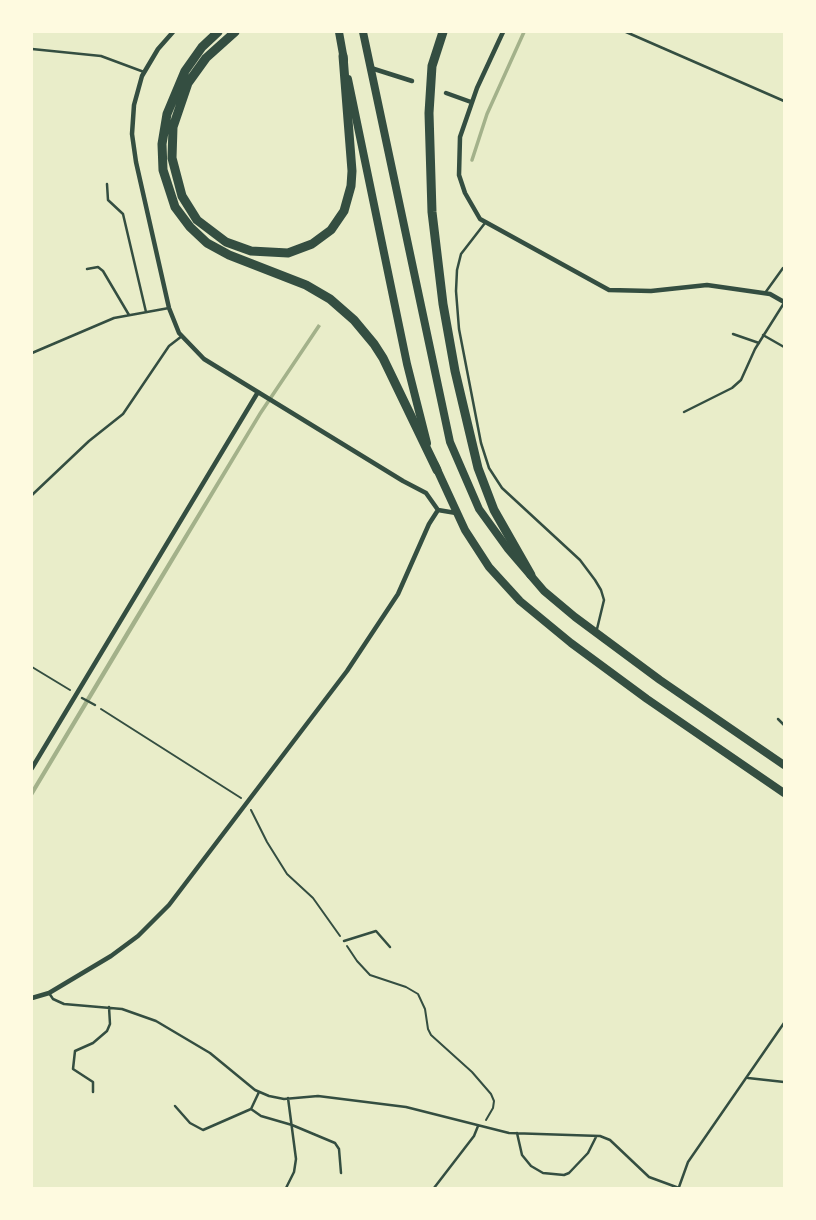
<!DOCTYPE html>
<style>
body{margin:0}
#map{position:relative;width:816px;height:1220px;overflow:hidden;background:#e9edc9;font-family:Manrope,sans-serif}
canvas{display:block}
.frame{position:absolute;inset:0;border:33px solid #fefae0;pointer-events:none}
</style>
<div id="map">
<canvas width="816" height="1220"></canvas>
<div class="frame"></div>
</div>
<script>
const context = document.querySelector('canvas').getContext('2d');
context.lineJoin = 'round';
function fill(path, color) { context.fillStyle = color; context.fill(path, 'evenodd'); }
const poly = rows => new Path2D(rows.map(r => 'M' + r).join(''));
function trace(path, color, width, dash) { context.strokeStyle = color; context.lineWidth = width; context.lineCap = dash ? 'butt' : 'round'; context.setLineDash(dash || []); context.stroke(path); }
fill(poly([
 [318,324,321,326,262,414,32,797,32,789,133,620,259,412]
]), '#a3b18a');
trace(poly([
 [472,160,487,114,524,32]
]), '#a3b18a', 3.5);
trace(poly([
 [32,667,70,690],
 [101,709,241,798],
 [251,810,267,842,287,874,313,898,340,936],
 [347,946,357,961,370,975,406,987,418,994,425,1009,428,1029,431,1035,472,1072,491,1094,494,1101,493,1108,486,1120]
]), '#344e41', 2);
trace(poly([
 [626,32,784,101],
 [32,49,101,56,144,72],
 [107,184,108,200,123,214,146,312],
 [485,223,461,254,457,270,456,291,459,329,481,443,489,468,502,488,580,560,595,580,601,590,604,600,597,629],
 [87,269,98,267,103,271,129,315],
 [765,293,783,268],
 [733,334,759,343],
 [763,335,784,347],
 [32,353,114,318,169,308],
 [684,412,732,388,741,380,755,349,784,303],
 [32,495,89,441,123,414,169,346,182,336],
 [82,698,95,705],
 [778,719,784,725],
 [344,941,376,931,390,947],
 [49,993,53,999,64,1004,122,1009,156,1021,210,1053,255,1090,269,1096,284,1099,318,1096,406,1107,509,1133,600,1136,610,1140,649,1177,679,1188],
 [748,1078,784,1082],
 [93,1092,93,1082,73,1069,75,1051,93,1043,107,1031,110,1024,109,1007],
 [175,1106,190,1123,203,1130,251,1109,259,1092],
 [251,1109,261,1116,292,1125,335,1143,339,1149,341,1173],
 [517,1133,522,1155,531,1166,543,1173,564,1175,569,1173,588,1153,596,1137],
 [679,1187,688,1162,784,1023],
 [286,1188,294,1172,296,1159,288,1098],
 [434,1188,474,1136,478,1126]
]), '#344e41', 2.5);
trace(poly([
 [173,32,158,49,142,76,134,105,132,134,136,162,169,308,179,333,204,359,403,481,426,493,438,510,456,513],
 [503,32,477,88,460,137,459,175,465,193,480,219,609,290,651,291,707,285,770,294,784,302],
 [371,68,412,81],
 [446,93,471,102],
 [32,768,258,392],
 [32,998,49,993,111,956,138,936,169,905,347,671,398,594,429,524,438,510]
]), '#344e41', 4.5);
trace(poly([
 [339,32,344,60],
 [363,32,450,442,479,509,508,549,544,591,575,617,660,680,784,765],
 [348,79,407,364,427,443],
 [435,465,465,530,489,567,520,601,571,643,647,699,784,793]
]), '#344e41', 8);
trace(poly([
 [218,32,202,47,185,71,167,114,162,144,163,170,175,207,190,227,207,243,229,255,306,285,330,299,354,320,374,344,383,358,437,470],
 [235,32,206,58,188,83,173,127,172,158,182,196,197,220,226,242,251,251,288,253,312,244,331,230,344,211,351,186,352,171,343,56],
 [443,32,432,66,429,113,432,212,443,304,455,371,478,468,494,510,531,575]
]), '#344e41', 9);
</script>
